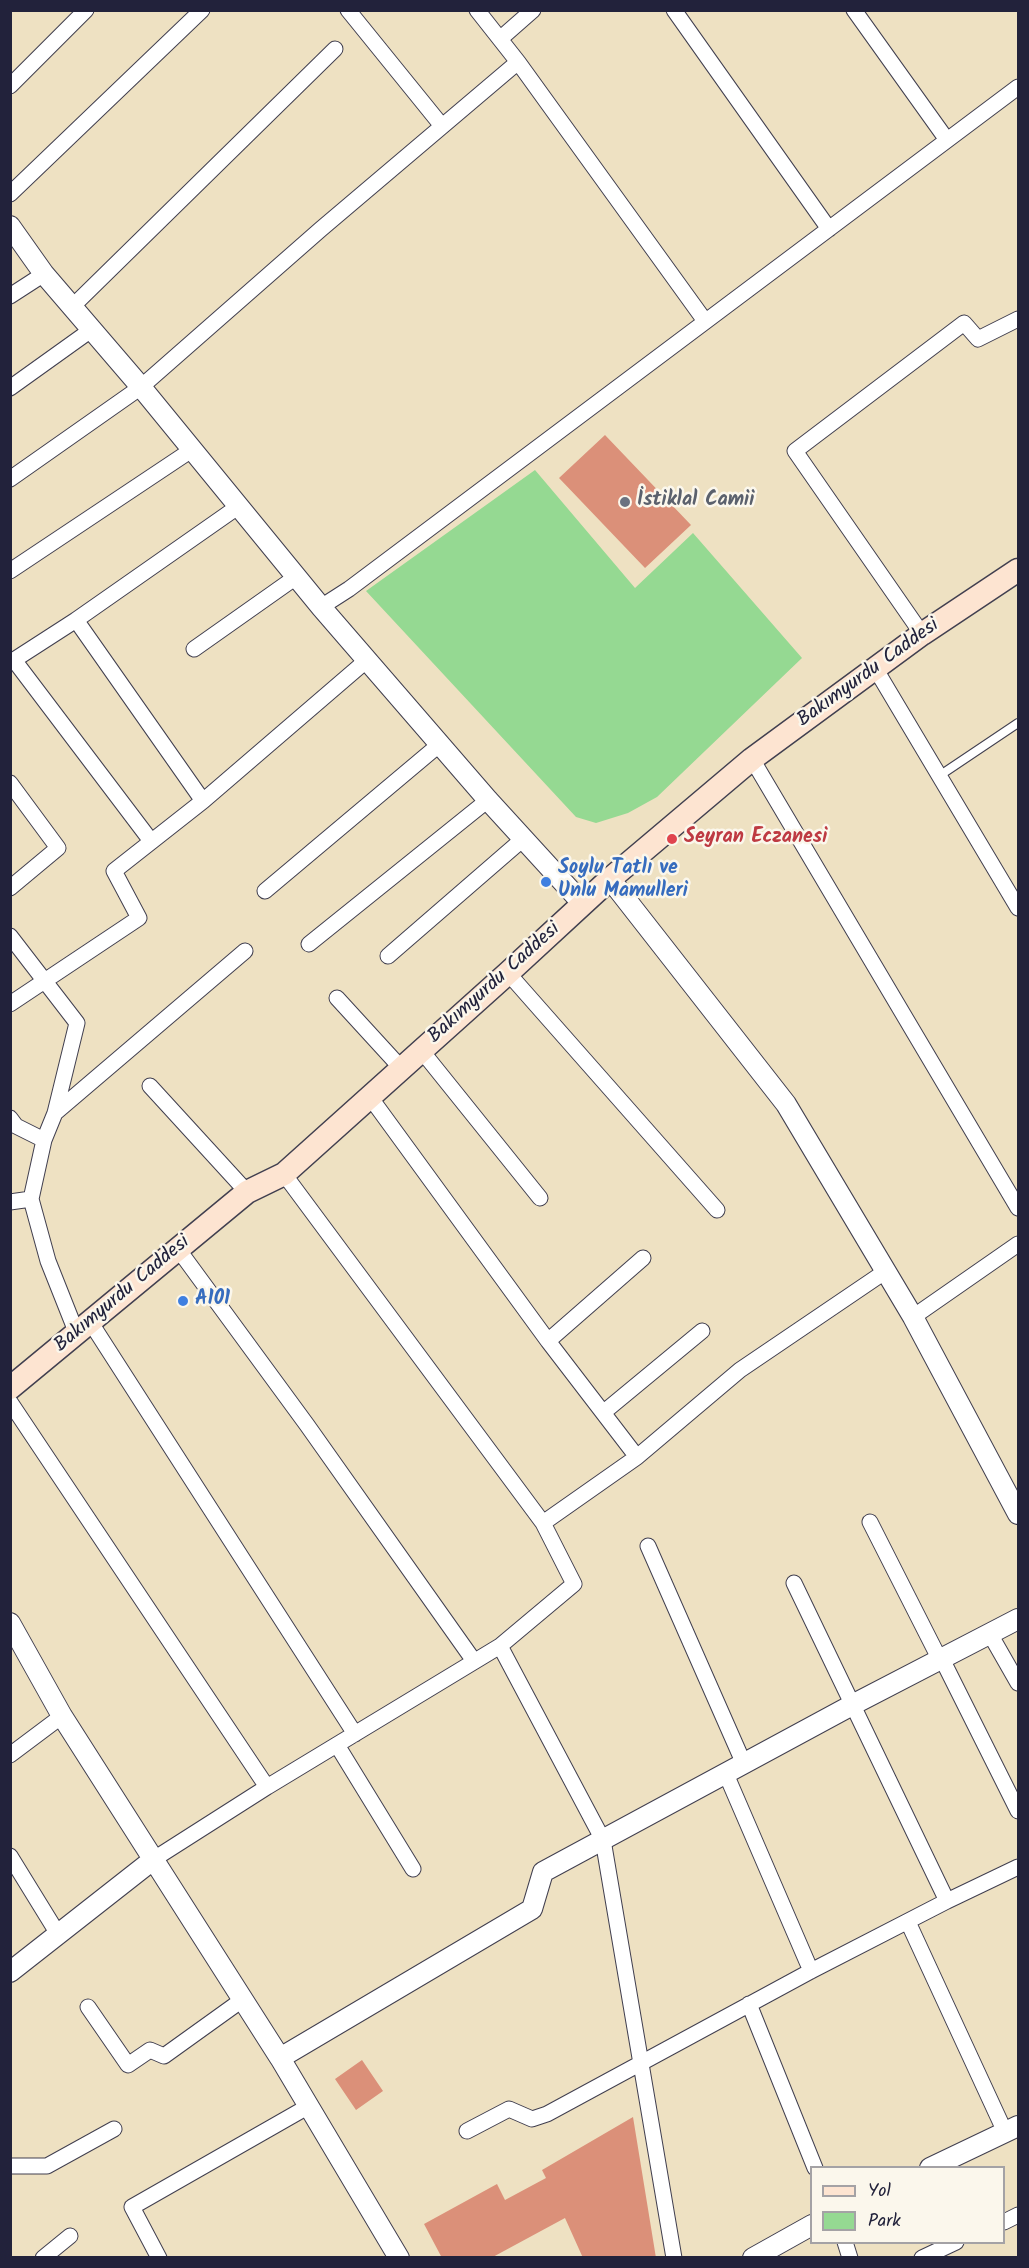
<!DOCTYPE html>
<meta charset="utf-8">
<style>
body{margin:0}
#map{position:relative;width:1029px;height:2268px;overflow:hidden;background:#eee1c2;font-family:Kalam,sans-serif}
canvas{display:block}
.frame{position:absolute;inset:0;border:12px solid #22223b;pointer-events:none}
.legend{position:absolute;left:810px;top:2166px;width:195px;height:78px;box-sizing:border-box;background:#fbf7ec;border:2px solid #a4a2a5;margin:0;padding:8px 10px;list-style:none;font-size:18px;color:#22223b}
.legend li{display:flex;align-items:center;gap:12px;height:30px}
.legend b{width:30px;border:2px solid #a4a2a5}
</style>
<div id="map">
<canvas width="1029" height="2268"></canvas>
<div class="frame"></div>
<ul class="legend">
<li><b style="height:8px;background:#fde4d1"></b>Yol</li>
<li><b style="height:16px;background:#95d992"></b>Park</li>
</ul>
</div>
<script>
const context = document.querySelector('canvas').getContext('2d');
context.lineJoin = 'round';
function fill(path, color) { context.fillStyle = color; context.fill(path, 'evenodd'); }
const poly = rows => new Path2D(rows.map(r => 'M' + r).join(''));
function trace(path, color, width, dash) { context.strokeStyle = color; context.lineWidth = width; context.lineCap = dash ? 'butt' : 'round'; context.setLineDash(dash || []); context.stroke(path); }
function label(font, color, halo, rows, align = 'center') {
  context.font = font + ' Kalam,sans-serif'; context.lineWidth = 5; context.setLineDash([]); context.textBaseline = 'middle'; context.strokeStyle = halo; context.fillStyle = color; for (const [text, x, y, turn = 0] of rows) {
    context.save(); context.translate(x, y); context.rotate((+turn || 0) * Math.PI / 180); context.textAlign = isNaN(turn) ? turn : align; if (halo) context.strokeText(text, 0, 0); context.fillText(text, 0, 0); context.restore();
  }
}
fill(poly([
 [535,470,635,588,693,533,802,658,657,797,628,813,596,823,576,817,366,591]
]), '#95d992');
fill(poly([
 [605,435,691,525,645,568,559,478],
 [362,2060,383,2091,356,2110,335,2079],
 [633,2117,656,2258,583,2258,565,2218,491,2258,442,2258,424,2224,497,2184,505,2200,546,2178,542,2170]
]), '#db9079');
const service = poly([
 [939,776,1018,723]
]);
const minor = poly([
 [348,10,442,126],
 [477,10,518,62,705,321],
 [674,10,829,229],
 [854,10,947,140],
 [500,39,533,10],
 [10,86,86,10],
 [10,194,202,10],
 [10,296,44,274],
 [73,306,335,49],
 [10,388,91,330],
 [10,479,141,387,321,229,518,62],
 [10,571,193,449],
 [321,607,349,589,1018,87],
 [76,620,203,801],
 [922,634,795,451,964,323,978,339,1018,319],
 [194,649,296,577],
 [875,668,1018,908],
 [752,759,1018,1208],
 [10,783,58,848,10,888],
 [151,841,14,660,76,620,239,506],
 [265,891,440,744],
 [10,936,77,1023,55,1113,44,1140,31,1199,48,1261,77,1334],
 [309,944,488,800],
 [388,956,523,839],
 [508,973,717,1210],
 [337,998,402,1069],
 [10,1004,139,918,114,871,203,801,367,660],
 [421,1050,540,1198],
 [150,1086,247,1192],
 [370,1097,548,1341,637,1457],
 [55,1113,245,951],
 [10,1118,16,1126,44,1140],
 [10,1202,31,1199],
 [178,1249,307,1425,474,1661],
 [913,1317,1018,1244],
 [91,1323,355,1734],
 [548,1341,643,1258],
 [10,1402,267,1787],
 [604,1412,702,1331],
 [870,1522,940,1660],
 [543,1523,637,1457,740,1370,886,1271],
 [648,1546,744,1764],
 [794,1583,947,1901],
 [990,1634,1018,1683],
 [500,1646,603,1840,674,2258],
 [942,1659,1018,1811],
 [337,1745,413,1869],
 [10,1755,62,1716],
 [726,1774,811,1971],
 [10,1856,58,1934],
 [154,1859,267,1787,500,1646,574,1584,543,1523,284,1174],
 [908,1922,1005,2132],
 [749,2004,815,2168],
 [88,2007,128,2065,150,2050,164,2056,242,2000],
 [467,2131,509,2109,532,2119,547,2114,811,1971,947,1901,1018,1867],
 [10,2166,47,2166,114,2129],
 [1004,2222,1018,2215],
 [845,2242,850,2258],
 [43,2258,70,2236],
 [159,2258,132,2207,309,2106],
 [922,2258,956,2242]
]);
const tertiary = poly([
 [10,226,44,274,141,387,321,607,488,800,583,904],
 [610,879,786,1104,913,1317,1018,1514],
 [10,1623,62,1716,280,2058,399,2258],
 [10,1972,154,1859],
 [280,2058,532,1909,543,1872,854,1704,1018,1619],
 [930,2168,1018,2126],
 [753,2258,812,2225]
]);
const secondary = poly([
 [10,1388,247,1192,284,1174,508,973,610,879,752,759,922,634,1018,570]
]);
trace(service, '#413f4f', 10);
trace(minor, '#413f4f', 17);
trace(tertiary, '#413f4f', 22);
trace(secondary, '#413f4f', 25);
trace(service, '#fff', 8);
trace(minor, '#fff', 15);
trace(tertiary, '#fff', 20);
trace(secondary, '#fde4d1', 22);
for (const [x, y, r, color] of [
 [625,502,6,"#6b7280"],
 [672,839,6,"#e0444e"],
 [546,882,6,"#3f7fe0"],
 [183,1301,6,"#3f7fe0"]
]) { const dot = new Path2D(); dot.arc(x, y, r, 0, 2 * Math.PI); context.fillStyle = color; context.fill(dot); trace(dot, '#fbf7ec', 2); }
label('bold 20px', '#5b616d', '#fbf7ec', [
 ["İstiklal Camii",637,502]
], 'left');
label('20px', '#22223b', '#fbf7ec', [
 ["Bakımyurdu Caddesi",869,674,-36],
 ["Bakımyurdu Caddesi",495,984,-42],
 ["Bakımyurdu Caddesi",123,1295,-40]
]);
label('bold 20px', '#be3a42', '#fbf7ec', [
 ["Seyran Eczanesi",684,839]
], 'left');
label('bold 20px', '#366cbe', '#fbf7ec', [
 ["Soylu Tatlı ve",558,870],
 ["Unlu Mamulleri",558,893],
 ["A101",195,1301]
], 'left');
</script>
